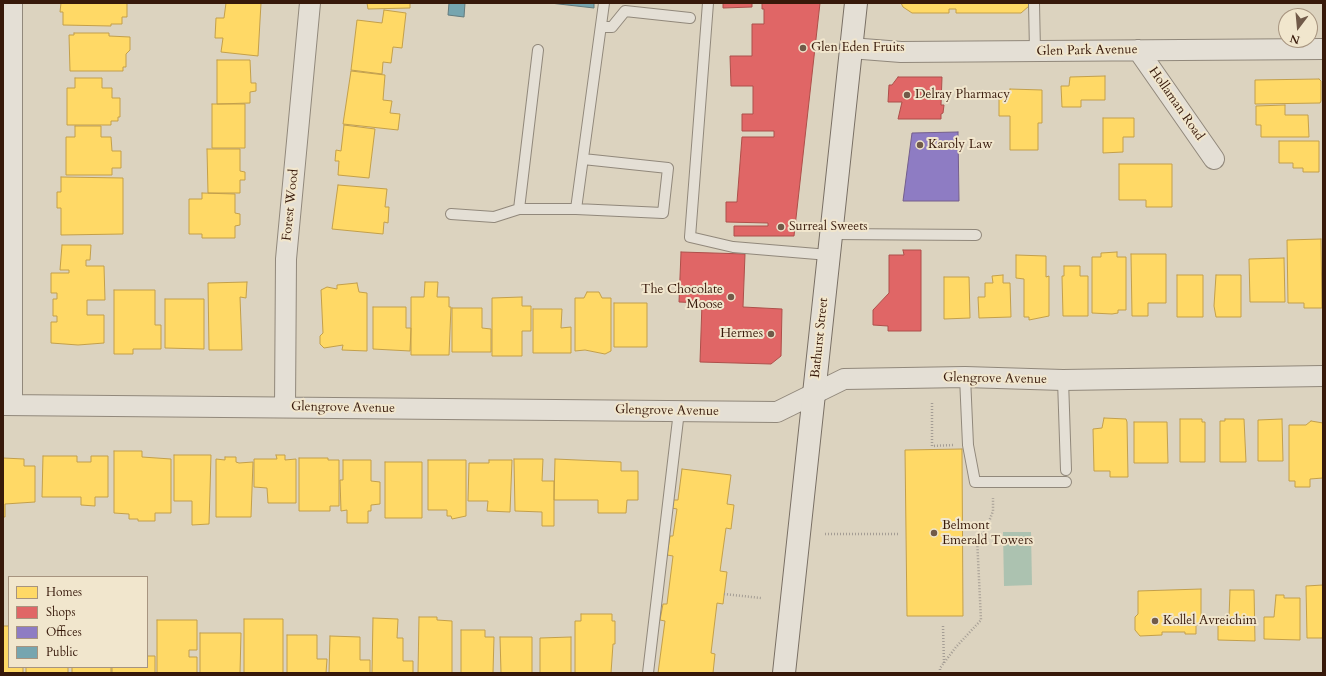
<!DOCTYPE html>
<style>
body{margin:0}
#map{position:relative;width:1326px;height:676px;overflow:hidden;background:#dcd3bf;font-family:Cardo,serif}
canvas{display:block}
.frame{position:absolute;inset:0;border:4px solid #37190a;pointer-events:none}
.legend{position:absolute;left:8px;top:576px;width:140px;height:92px;box-sizing:border-box;background:#f1e6cd;border:1px solid #a7947f;margin:0;padding:5px 7px;list-style:none;font-size:12px;color:#37190a}
.legend li{display:flex;align-items:center;gap:8px;height:20px}
.legend b{width:20px;border:1px solid #a7947f}
.north{position:absolute;left:1278px;top:8px;width:40px;height:40px;box-sizing:border-box;background:#f1e6cd;border:1px solid #a7947f;border-radius:50%;rotate:196deg;font-size:11px;font-weight:700;line-height:16px;text-align:center;color:#37190a}
.north::after{content:'';display:block;margin:auto;width:14px;height:18px;background:#715a49;clip-path:polygon(50% 0,100% 100%,50% 72%,0 100%)}
</style>
<div id="map">
<canvas width="1326" height="676"></canvas>
<div class="frame"></div>
<ul class="legend">
<li><b style="height:11px;background:#ffd966"></b>Homes</li>
<li><b style="height:11px;background:#e06666"></b>Shops</li>
<li><b style="height:11px;background:#8e7cc3"></b>Offices</li>
<li><b style="height:11px;background:#76a5af"></b>Public</li>
</ul>
<div class="north">N</div>
</div>
<script>
const context = document.querySelector('canvas').getContext('2d');
context.lineJoin = 'round';
function fill(path, color) { context.fillStyle = color; context.fill(path, 'evenodd'); }
const poly = rows => new Path2D(rows.map(r => 'M' + r).join(''));
function trace(path, color, width, dash) { context.strokeStyle = color; context.lineWidth = width; context.lineCap = dash ? 'butt' : 'round'; context.setLineDash(dash || []); context.stroke(path); }
function label(font, color, halo, rows, align = 'center') {
  context.font = font + ' Cardo,serif'; context.lineWidth = 4; context.setLineDash([]); context.textBaseline = 'middle'; context.strokeStyle = halo; context.fillStyle = color; for (const [text, x, y, turn = 0] of rows) {
    context.save(); context.translate(x, y); context.rotate((+turn || 0) * Math.PI / 180); context.textAlign = isNaN(turn) ? turn : align; if (halo) context.strokeText(text, 0, 0); context.fillText(text, 0, 0); context.restore();
  }
}
fill(poly([
 [1003,532,1031,532,1032,585,1004,586]
]), '#acc2b0');
const homes = poly([
 [61,3,127,3,127,17,122,17,122,24,111,24,111,26,63,25,63,12,60,12,61,3],
 [226,3,261,3,258,56,221,52,223,38,215,38,216,18,224,18,226,3],
 [367,3,410,3,410,8,368,9,367,3],
 [901,3,1028,3,1029,6,1021,13,956,13,956,9,949,9,949,13,912,13,903,7,901,3],
 [384,10,406,13,402,48,393,47,391,63,383,62,382,74,351,70,357,20,382,23,384,10],
 [74,33,109,33,109,36,130,37,130,50,126,54,126,67,123,67,123,71,70,71,69,35,74,35,74,33],
 [217,60,250,60,251,83,256,83,256,91,250,92,250,103,217,104,217,60],
 [351,71,385,75,383,100,392,101,390,113,400,114,398,130,343,124,351,71],
 [1105,76,1105,100,1081,100,1081,107,1062,107,1061,86,1069,86,1070,77,1105,76],
 [75,78,102,78,102,88,112,88,112,98,120,98,120,117,118,117,118,121,111,121,111,125,67,125,67,88,75,88,75,78],
 [1319,79,1321,81,1321,101,1320,103,1255,104,1255,80,1319,79],
 [1010,89,1042,90,1042,123,1038,123,1038,150,1010,150,1010,116,999,116,999,94,1010,94,1010,89],
 [212,104,245,104,245,148,212,148,212,104],
 [1285,105,1285,115,1308,115,1309,137,1261,137,1261,125,1256,125,1256,106,1285,105],
 [1103,118,1134,118,1134,137,1123,137,1123,152,1103,153,1103,118],
 [344,125,375,129,369,178,338,175,339,161,335,161,336,150,341,151,344,125],
 [75,126,101,126,101,137,111,137,112,151,121,151,121,168,112,168,112,175,66,175,66,137,75,137,75,126],
 [1279,141,1319,141,1319,172,1303,172,1303,168,1293,168,1293,163,1279,163,1279,141],
 [207,149,240,149,240,171,245,172,245,180,240,180,240,193,208,193,207,149],
 [1119,164,1172,164,1172,207,1146,207,1146,200,1119,200,1119,164],
 [61,177,123,178,123,234,61,235,61,208,57,208,57,192,61,192,61,177],
 [338,185,387,189,385,207,389,207,388,223,384,222,383,234,332,229,338,185],
 [202,193,235,194,235,213,240,214,240,225,235,226,235,238,202,238,202,234,189,234,189,199,202,199,202,193],
 [1321,239,1322,308,1304,308,1304,303,1288,303,1287,240,1321,239],
 [62,245,91,245,90,260,86,260,86,266,104,266,105,300,87,300,87,315,104,315,104,343,78,345,51,343,51,322,57,322,57,316,53,316,53,299,57,299,57,293,51,293,51,273,69,273,69,270,60,270,62,245],
 [1117,252,1117,257,1126,257,1126,310,1118,310,1118,313,1112,314,1092,313,1092,257,1101,257,1101,253,1117,252],
 [1131,254,1166,254,1166,303,1148,303,1148,316,1132,316,1131,254],
 [1016,255,1046,256,1046,277,1049,276,1049,316,1029,320,1029,317,1024,317,1024,279,1016,278,1016,255],
 [1284,258,1285,302,1250,302,1249,259,1284,258],
 [1064,266,1080,266,1080,276,1088,276,1088,316,1063,316,1062,276,1064,276,1064,266],
 [1003,275,1003,283,1010,283,1011,317,979,318,978,297,985,297,985,283,993,283,992,276,1003,275],
 [1177,275,1203,275,1203,317,1177,317,1177,275],
 [1216,275,1241,275,1241,317,1216,317,1214,306,1216,275],
 [944,277,969,277,970,318,944,319,944,277],
 [247,282,246,298,240,297,242,350,209,350,208,283,247,282],
 [425,282,438,282,437,297,449,297,449,307,451,307,449,355,411,355,411,297,424,297,425,282],
 [357,283,359,292,367,293,367,351,342,350,343,345,324,348,320,344,320,336,323,333,321,290,327,287,337,289,337,285,357,283],
 [114,290,155,290,155,325,161,325,161,349,133,349,133,354,114,354,114,290],
 [587,292,599,292,602,298,611,298,611,351,605,354,585,350,575,351,575,298,584,298,587,292],
 [522,297,522,306,531,306,531,331,522,331,522,356,492,356,492,298,522,297],
 [165,299,204,299,204,349,165,348,165,299],
 [614,303,647,303,647,347,614,347,614,303],
 [373,307,406,307,406,328,411,328,410,351,373,349,373,307],
 [452,308,482,308,482,328,491,329,491,352,452,352,452,308],
 [533,309,562,309,561,328,571,327,571,353,533,353,533,309],
 [1104,418,1126,419,1127,422,1128,477,1110,477,1110,471,1094,471,1093,429,1102,428,1104,418],
 [1180,419,1202,419,1202,422,1205,422,1205,462,1180,462,1180,419],
 [1225,419,1244,419,1246,462,1220,462,1220,421,1225,421,1225,419],
 [1282,419,1283,461,1258,461,1258,420,1282,419],
 [1311,421,1323,423,1323,478,1310,479,1310,487,1295,487,1295,481,1289,481,1289,425,1306,425,1311,421],
 [1134,422,1167,422,1168,463,1134,463,1134,422],
 [962,449,963,616,907,616,905,450,962,449],
 [114,451,142,451,142,457,171,459,171,513,155,513,155,521,138,521,138,519,129,519,129,514,114,513,114,451],
 [174,455,211,455,209,524,192,525,192,501,174,501,174,455],
 [276,455,285,455,285,460,296,459,296,503,268,503,267,488,254,487,254,459,277,459,276,455],
 [43,456,77,456,77,462,91,462,91,456,108,456,108,497,95,497,95,506,81,505,81,497,42,497,43,456],
 [225,457,236,457,236,462,239,463,253,462,251,517,216,517,216,459,225,460,225,457],
 [3,458,24,459,24,466,35,466,35,502,5,504,5,517,3,517,3,458],
 [299,458,328,458,328,460,339,460,339,506,330,506,330,511,299,511,299,458],
 [514,459,543,459,542,481,554,481,554,526,542,526,542,512,515,511,514,459],
 [555,459,621,462,621,471,638,471,638,500,627,500,626,513,598,513,598,500,554,500,555,459],
 [343,460,371,460,371,481,380,482,380,504,371,505,371,511,368,511,368,523,347,523,347,510,341,511,340,480,343,480,343,460],
 [428,460,466,460,466,516,452,519,451,516,447,516,447,510,428,510,428,460],
 [489,460,512,460,510,512,487,511,488,501,468,501,469,463,489,463,489,460],
 [385,462,422,462,422,518,385,518,385,462],
 [682,469,731,475,727,504,734,505,731,529,726,528,720,571,727,572,723,604,717,603,711,653,715,654,713,673,658,673,665,621,660,620,663,604,667,604,673,556,667,555,670,536,673,536,677,509,672,508,673,500,678,500,682,469],
 [1323,585,1323,638,1307,638,1306,586,1323,585],
 [1201,589,1201,625,1196,625,1196,634,1185,634,1185,632,1162,632,1162,635,1140,636,1135,630,1135,617,1138,614,1138,591,1201,589],
 [1230,590,1254,590,1255,641,1218,640,1218,618,1229,618,1230,590],
 [1276,595,1284,595,1284,598,1300,598,1300,640,1264,639,1264,617,1274,617,1276,595],
 [581,614,612,614,612,621,615,621,615,644,613,644,611,673,575,673,575,621,581,621,581,614],
 [419,617,437,617,437,620,452,621,452,673,418,673,419,617],
 [373,618,398,619,397,638,403,638,403,661,413,661,413,673,372,673,373,618],
 [244,619,283,619,283,673,244,673,244,619],
 [157,620,197,620,197,650,189,650,189,657,197,657,197,673,157,673,157,620],
 [3,626,9,626,9,667,23,667,23,673,3,673,3,626],
 [461,630,485,630,485,637,494,637,493,673,461,673,461,630],
 [200,633,241,633,240,673,200,673,200,633],
 [287,635,317,635,317,659,327,659,326,673,287,673,287,635],
 [330,636,360,637,360,660,370,660,370,673,329,673,330,636],
 [500,637,532,637,532,673,501,673,500,637],
 [571,637,571,673,540,673,540,638,571,637],
 [147,656,155,656,155,673,112,673,112,667,147,667,147,656],
 [26,667,68,667,68,673,26,673,26,667],
 [72,667,111,667,111,673,72,673,72,667]
]);
fill(homes, '#ffd966');
trace(homes, '#c39f4a', 1);
const shops = poly([
 [723,3,752,3,752,7,723,8,723,3],
 [762,3,820,3,794,236,734,236,734,226,768,226,768,223,726,222,726,202,737,202,742,137,774,137,774,131,742,131,742,114,753,114,753,86,731,86,730,56,752,56,752,24,764,24,764,9,762,9,762,3],
 [898,77,942,77,941,105,944,105,943,113,941,114,941,119,898,119,902,102,888,102,889,85,892,85,898,77],
 [903,250,921,250,921,331,888,331,888,326,873,325,873,310,889,293,889,255,904,255,903,250],
 [681,252,745,254,743,307,782,309,781,356,771,364,700,362,702,303,679,302,681,252]
]);
fill(shops, '#e06666');
trace(shops, '#ad4f4a', 1);
const offices = poly([
 [958,132,959,201,903,201,912,133,958,132]
]);
fill(offices, '#8e7cc3');
trace(offices, '#745e8c', 1);
const public = poly([
 [449,3,465,3,464,17,448,15,449,3],
 [550,3,594,3,594,8,550,3]
]);
fill(public, '#76a5af');
trace(public, '#637b7e', 1);
const service = poly([
 [708,3,690,237,733,247,829,255],
 [1034,3,1035,51],
 [602,27,612,27,625,11,690,18],
 [538,50,519,209,576,209,604,3],
 [576,209,663,213,668,168,583,159],
 [451,214,494,217,519,209],
 [831,234,976,235],
 [965,377,968,445,975,482,1066,482],
 [1063,380,1066,470],
 [648,673,679,411]
]);
const minor = poly([
 [850,48,901,52,1323,49],
 [1138,50,1214,159],
 [3,405,777,412,844,379,965,377,1063,380,1323,376],
 [12,405,12,3],
 [285,407,286,259,310,3]
]);
const secondary = poly([
 [784,673,856,3]
]);
trace(service, '#91887b', 12);
trace(minor, '#91887b', 22);
trace(secondary, '#796f64', 24);
trace(poly([
 [932,403,932,446,953,445],
 [825,534,900,534],
 [724,594,761,598],
 [943,626,944,663],
 [940,673,940,668,956,647,981,620,977,538,985,532,993,511,993,498]
]), '#a49d94', 2.5, [1, 2]);
trace(service, '#e4dfd5', 10);
trace(minor, '#e4dfd5', 20);
trace(secondary, '#e4dfd5', 22);
for (const [x, y, r, color] of [
 [803,48,4,"#715a49"],
 [907,95,4,"#715a49"],
 [920,145,4,"#715a49"],
 [781,227,4,"#715a49"],
 [731,297,4,"#715a49"],
 [771,334,4,"#715a49"],
 [934,533,4,"#715a49"],
 [1155,621,4,"#715a49"]
]) { const dot = new Path2D(); dot.arc(x, y, r, 0, 2 * Math.PI); context.fillStyle = color; context.fill(dot); trace(dot, '#f1e6cd', 1.5); }
label('13px', '#37190a', '#f1e6cd', [
 ["Glen Eden Fruits",811,48],
 ["Delray Pharmacy",915,95],
 ["Karoly Law",928,145],
 ["Surreal Sweets",789,227],
 ["The Chocolate",723,290,"right"],
 ["Moose",723,305,"right"],
 ["Hermes",763,334,"right"],
 ["Belmont",942,526],
 ["Emerald Towers",942,541],
 ["Kollel Avreichim",1163,621]
], 'left');
label('13px', '#37190a', '#f1e6cd', [
 ["Glen Park Avenue",1087,51,-1],
 ["Hollaman Road",1176,104,55],
 ["Forest Wood",291,205,-84],
 ["Bathurst Street",820,338,-84],
 ["Glengrove Avenue",995,379,1],
 ["Glengrove Avenue",343,408,1],
 ["Glengrove Avenue",667,411,1]
]);
</script>
